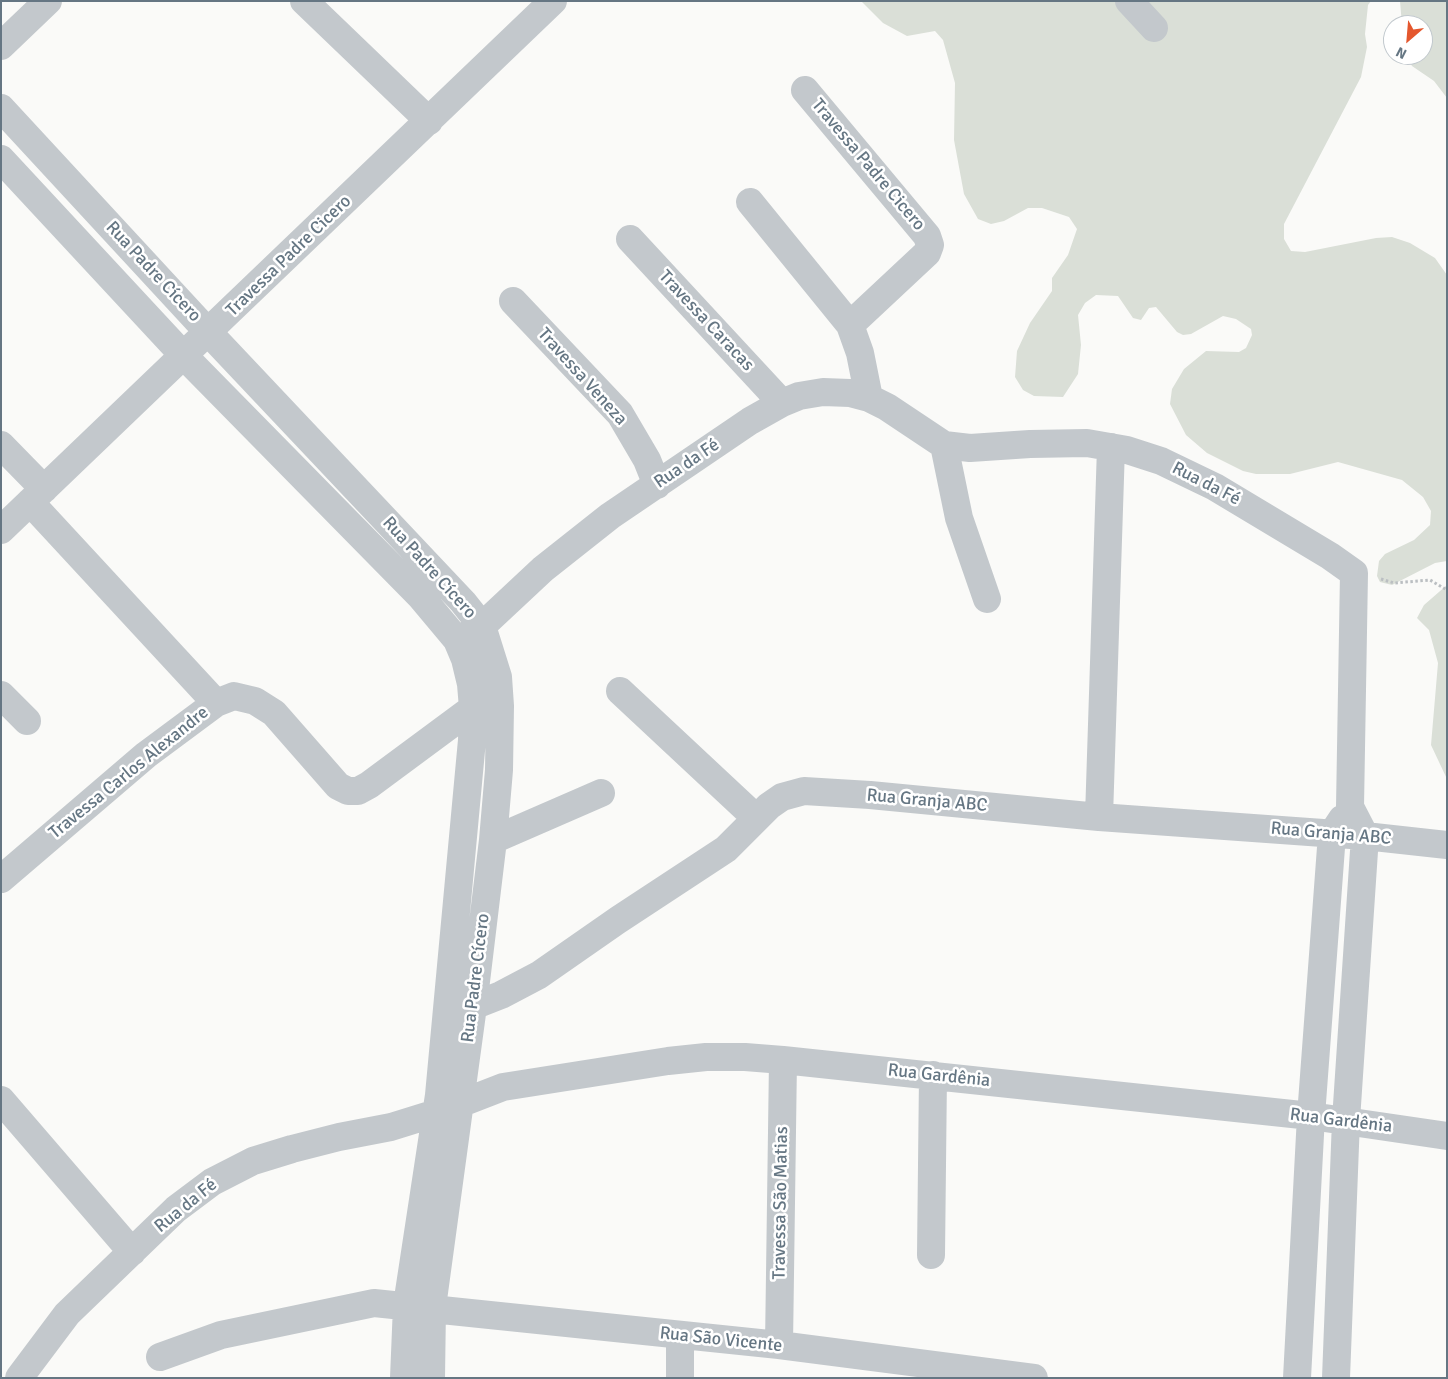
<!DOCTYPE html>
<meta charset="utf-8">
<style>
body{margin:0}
#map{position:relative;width:1448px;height:1379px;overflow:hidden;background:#fafaf8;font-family:Signika,sans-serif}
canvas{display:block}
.frame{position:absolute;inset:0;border:2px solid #657683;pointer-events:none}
.north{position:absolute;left:1383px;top:15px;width:50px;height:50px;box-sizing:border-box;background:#fff;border:1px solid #c1c8cd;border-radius:50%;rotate:207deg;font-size:14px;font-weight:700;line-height:20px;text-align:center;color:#657683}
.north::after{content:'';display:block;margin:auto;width:18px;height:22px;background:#e4572e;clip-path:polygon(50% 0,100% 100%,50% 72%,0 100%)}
</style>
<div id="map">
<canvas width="1448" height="1379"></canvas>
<div class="frame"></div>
<div class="north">N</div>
</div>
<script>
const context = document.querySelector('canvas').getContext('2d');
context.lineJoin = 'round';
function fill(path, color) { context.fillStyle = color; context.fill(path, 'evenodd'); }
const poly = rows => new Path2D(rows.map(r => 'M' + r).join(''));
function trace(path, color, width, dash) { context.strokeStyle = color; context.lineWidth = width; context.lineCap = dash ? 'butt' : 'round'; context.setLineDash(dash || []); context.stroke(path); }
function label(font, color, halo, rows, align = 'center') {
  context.font = font + ' Signika,sans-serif'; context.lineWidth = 5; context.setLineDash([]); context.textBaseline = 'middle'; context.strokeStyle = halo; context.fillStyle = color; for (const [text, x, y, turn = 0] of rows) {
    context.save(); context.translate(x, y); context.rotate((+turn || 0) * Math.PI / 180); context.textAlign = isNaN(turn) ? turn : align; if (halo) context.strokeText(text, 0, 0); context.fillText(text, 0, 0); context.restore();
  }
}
fill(poly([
 [861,1,1371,1,1368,5,1365,34,1367,47,1361,77,1284,224,1284,239,1291,251,1305,252,1376,238,1392,237,1410,243,1435,258,1447,275,1447,561,1435,563,1392,585,1380,582,1377,576,1379,561,1385,554,1414,540,1430,525,1431,511,1423,497,1402,480,1338,462,1290,474,1256,474,1243,471,1207,453,1186,435,1170,404,1172,389,1184,369,1206,351,1239,352,1246,348,1252,335,1251,329,1236,319,1223,316,1191,334,1183,335,1177,332,1156,307,1149,308,1141,320,1133,318,1118,296,1096,295,1085,303,1078,315,1081,345,1078,374,1063,397,1034,396,1023,390,1015,377,1017,351,1030,323,1052,291,1052,278,1068,255,1077,229,1069,217,1042,208,1028,208,1004,221,991,224,978,219,964,194,954,140,955,83,943,40,935,31,907,36,883,23],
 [1400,1,1447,1,1447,98,1434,81,1412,66,1406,55,1423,55,1423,25,1402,25],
 [1447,585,1447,779,1431,745,1438,663,1429,630,1417,618,1424,605]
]), '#dadfd7');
trace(poly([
 [1381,579,1394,583,1430,580,1447,590]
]), '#bbbfc2', 3, [2.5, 2.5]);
trace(poly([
 [304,1,429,121],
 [1129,1,1154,28],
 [1,46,48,1],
 [805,90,927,236,930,245,927,253,850,325],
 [1,108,209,333,463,602,482,626,498,677,500,706,499,770,493,840,473,1006,432,1307,431,1378],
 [1,159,184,356,421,597,457,640,465,659,471,684,473,708,472,740,439,1095,407,1305,404,1378],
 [750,202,850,325,860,353,869,398],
 [630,239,782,403],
 [513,301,620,414,647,460,657,485],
 [1,445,44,489],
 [944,445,970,448,1030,444,1087,443,1127,450,1161,461,1215,487,1330,556,1354,573,1350,807,1365,836,1346,1120,1336,1378],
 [30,502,216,703],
 [1,530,553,1],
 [467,635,482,626,543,569,610,516,750,421,782,403,799,396,823,392,850,393,869,398,887,407,944,445,959,518,987,599],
 [620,691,756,818],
 [1,695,27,721],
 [1099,817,1111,447],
 [493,840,601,793],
 [1,879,146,755,216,703,234,696,255,701,274,713,338,786,348,791,358,791,369,785,473,708],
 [473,1006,501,995,539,975,618,920,726,849,769,806,782,797,804,791,870,795,1099,817,1365,836,1447,845],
 [1,1100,132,1252],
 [931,1255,933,1075],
 [779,1345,783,1060],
 [160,1357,221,1335,374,1303,779,1345,1034,1378],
 [19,1378,67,1314,176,1209,212,1182,253,1161,292,1149,339,1137,391,1127,436,1113,503,1087,668,1061,706,1057,745,1057,783,1060,1311,1116,1447,1136],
 [680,1378,680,1335],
 [1297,1378,1311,1116,1332,834,1342,819]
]), '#c3c8cc', 28);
label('18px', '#657683', '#fff', [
 ["Travessa Padre Cicero",868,165,50],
 ["Travessa Padre Cicero",289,256,-44],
 ["Rua Padre Cícero",153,272,47],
 ["Travessa Caracas",706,321,47],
 ["Travessa Veneza",582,377,48],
 ["Rua da Fé",687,464,-34],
 ["Rua da Fé",1206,484,27],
 ["Rua Padre Cícero",429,568,48],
 ["Travessa Carlos Alexandre",129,773,-39],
 ["Rua Granja ABC",927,801,5],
 ["Rua Granja ABC",1331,834,5],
 ["Rua Padre Cícero",476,978,-83],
 ["Rua Gardênia",939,1076,6],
 ["Rua Gardênia",1341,1121,7],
 ["Travessa São Matias",781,1203,-89],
 ["Rua da Fé",186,1206,-39],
 ["Rua São Vicente",721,1340,6]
]);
</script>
